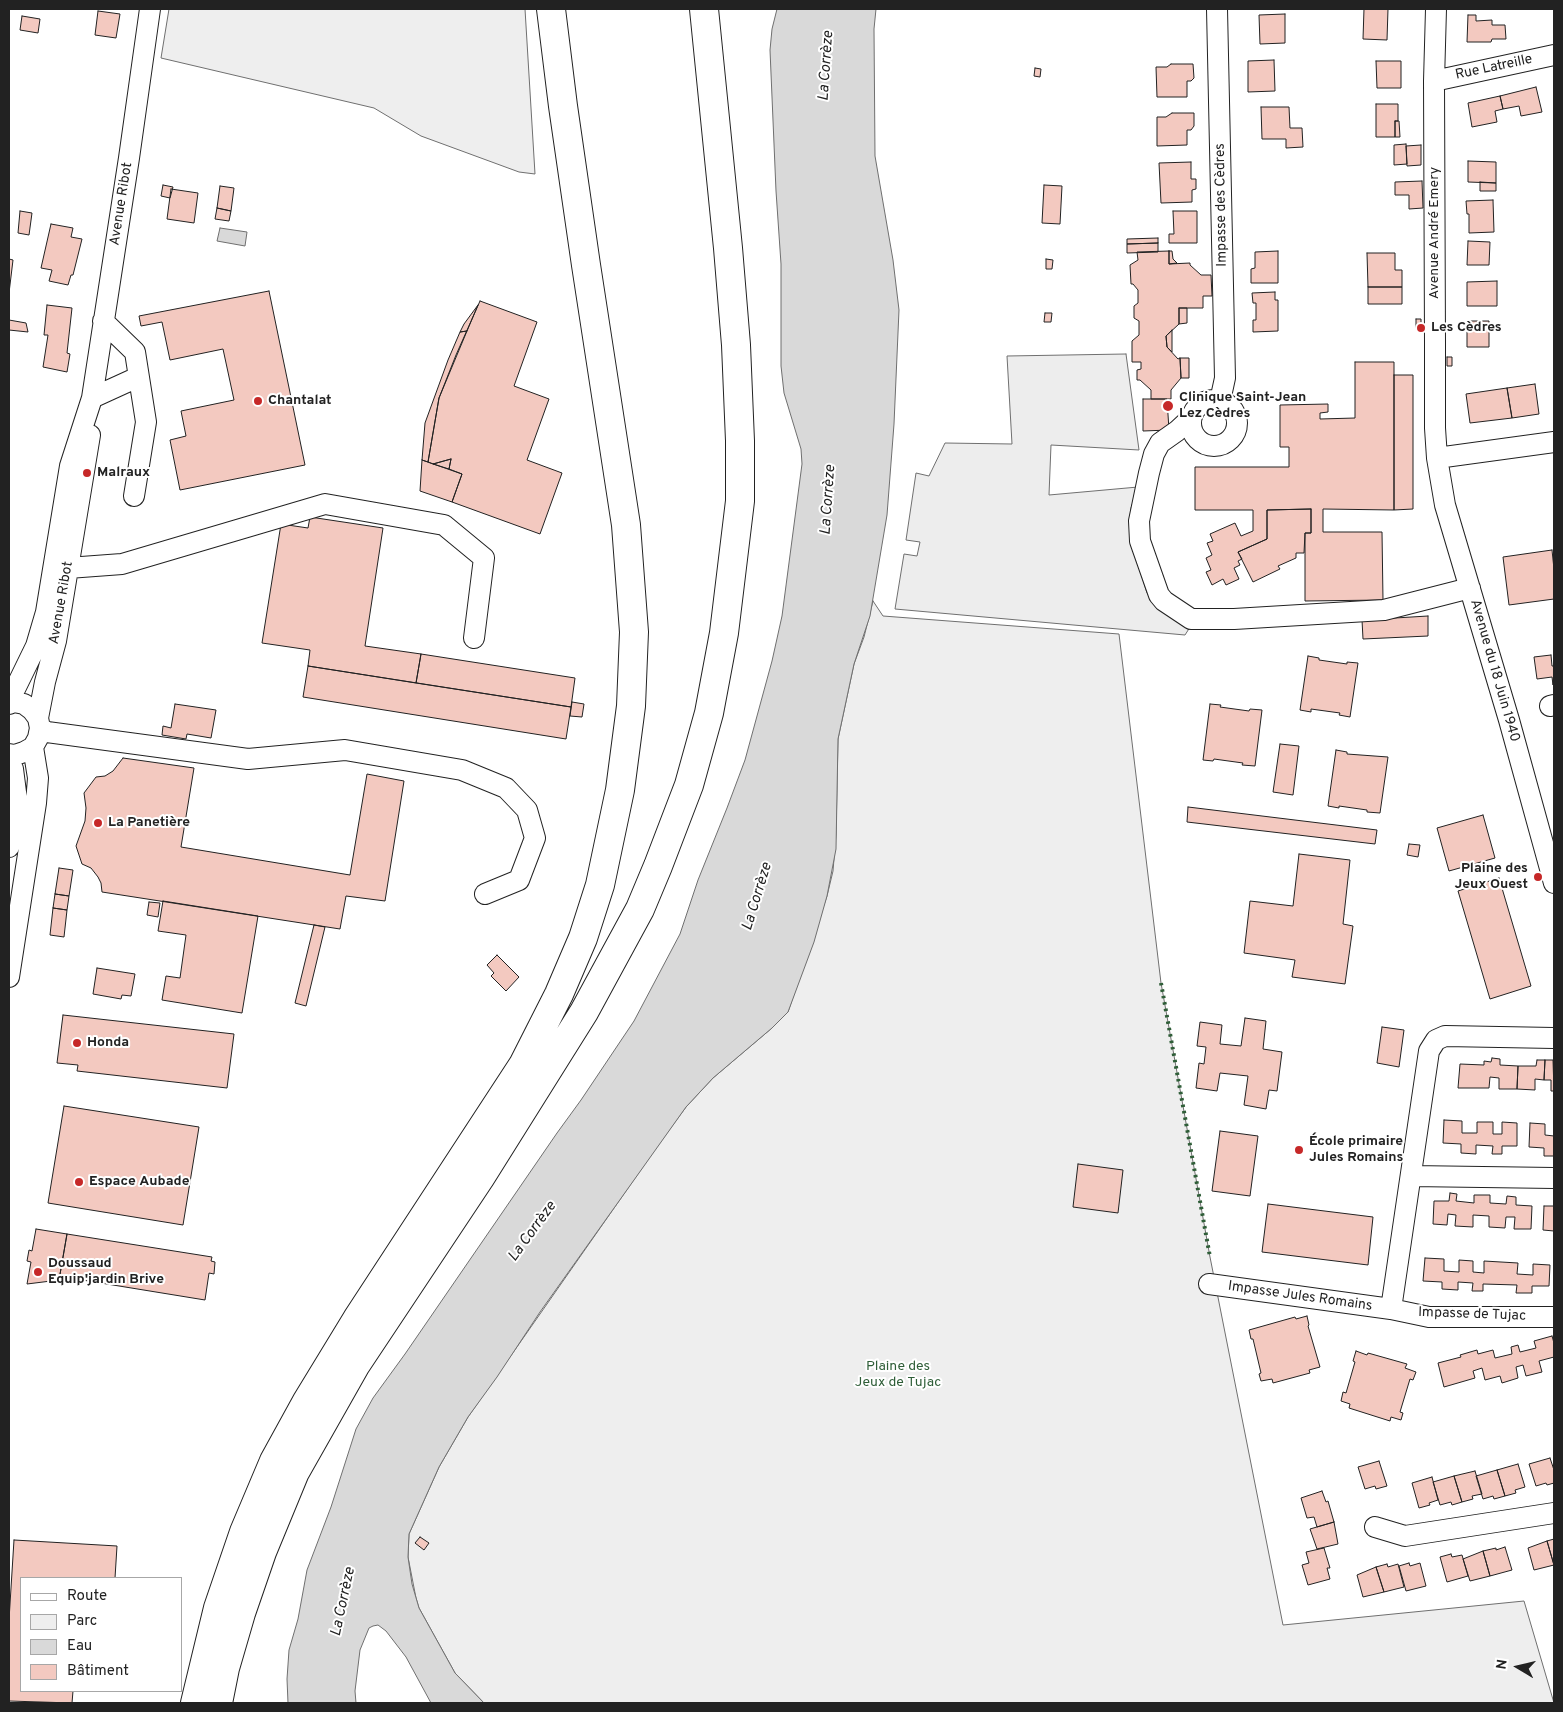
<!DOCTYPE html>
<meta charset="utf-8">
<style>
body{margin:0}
#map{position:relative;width:1563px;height:1712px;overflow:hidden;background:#fff;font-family:Overpass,sans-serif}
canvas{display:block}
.frame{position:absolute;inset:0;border:10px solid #222;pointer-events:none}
.legend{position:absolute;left:20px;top:1577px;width:162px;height:115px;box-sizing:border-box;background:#fff;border:1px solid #a7a7a7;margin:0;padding:6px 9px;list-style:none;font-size:15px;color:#222}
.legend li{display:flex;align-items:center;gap:10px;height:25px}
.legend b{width:25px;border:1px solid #a7a7a7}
.north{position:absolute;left:1493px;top:1642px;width:50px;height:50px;-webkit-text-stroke:4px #fff;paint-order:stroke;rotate:279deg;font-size:14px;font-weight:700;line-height:20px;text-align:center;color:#222}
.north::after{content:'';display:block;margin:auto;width:18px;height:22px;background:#222;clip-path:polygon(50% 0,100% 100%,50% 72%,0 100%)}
</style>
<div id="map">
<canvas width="1563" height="1712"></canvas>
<div class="frame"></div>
<ul class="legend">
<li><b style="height:6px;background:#fff"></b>Route</li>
<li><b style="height:14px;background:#eee"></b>Parc</li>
<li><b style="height:14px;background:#d9d9d9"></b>Eau</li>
<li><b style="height:14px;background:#f3c9c0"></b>Bâtiment</li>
</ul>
<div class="north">N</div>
</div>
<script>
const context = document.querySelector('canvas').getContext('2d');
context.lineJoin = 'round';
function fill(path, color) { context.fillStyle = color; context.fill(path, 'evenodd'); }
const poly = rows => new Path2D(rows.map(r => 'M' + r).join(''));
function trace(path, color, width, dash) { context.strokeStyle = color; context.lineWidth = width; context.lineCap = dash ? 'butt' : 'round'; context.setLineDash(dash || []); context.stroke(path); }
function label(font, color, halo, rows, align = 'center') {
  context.font = font + ' Overpass,sans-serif'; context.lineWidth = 4; context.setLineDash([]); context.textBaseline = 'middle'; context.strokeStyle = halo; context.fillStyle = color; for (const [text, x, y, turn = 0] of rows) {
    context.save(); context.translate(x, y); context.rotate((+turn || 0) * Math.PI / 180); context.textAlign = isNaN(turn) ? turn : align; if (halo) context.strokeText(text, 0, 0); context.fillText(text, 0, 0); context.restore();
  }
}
const green = poly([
 [169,9,525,9,535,174,519,172,421,136,374,108,161,58,169,9],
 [873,601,883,616,1119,634,1161,983,1210,1257,1283,1625,1524,1601,1554,1703,484,1703,455,1673,419,1608,416,1598,408,1557,409,1534,439,1467,468,1417,656,1148,686,1107,713,1078,772,1028,788,1012,827,896,833,871,836,834,838,739,854,664,864,637,873,601]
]);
fill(green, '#eee');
trace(green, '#6f6f6f', 1);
const parking = poly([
 [1126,354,1139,450,1051,445,1049,495,1138,487,1131,508,1131,542,1147,593,1192,624,1185,635,895,609,904,554,917,556,920,542,906,540,916,473,929,476,945,443,1012,444,1007,356,1126,354]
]);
fill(parking, '#ededed');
trace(parking, '#6f6f6f', 1);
const water = poly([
 [777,9,876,9,874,29,875,156,893,260,899,310,894,424,887,515,870,616,854,664,838,739,836,849,827,896,814,942,788,1012,772,1028,713,1078,686,1107,540,1312,497,1377,468,1417,439,1467,409,1534,408,1557,412,1584,419,1608,455,1673,484,1703,431,1703,406,1657,386,1631,378,1625,373,1626,369,1628,360,1650,355,1691,356,1703,288,1703,287,1679,289,1650,298,1619,307,1570,331,1507,356,1429,373,1398,405,1354,557,1133,581,1100,634,1021,680,934,698,880,727,808,745,760,772,661,782,616,802,464,801,449,784,393,781,366,781,264,776,191,770,50,772,29,777,9],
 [220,228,247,232,245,246,217,241,220,228]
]);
fill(water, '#d9d9d9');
trace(water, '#6f6f6f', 1);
const building = poly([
 [1364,9,1388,9,1387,40,1363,39,1364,9],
 [98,11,120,14,116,38,95,35,98,11],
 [1285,14,1285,43,1260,44,1259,15,1285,14],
 [1468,15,1476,15,1476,21,1492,20,1492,25,1505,25,1506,39,1492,39,1491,42,1467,42,1468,15],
 [22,16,40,19,38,33,20,30,22,16],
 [1274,60,1275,91,1248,92,1248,61,1274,60],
 [1376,61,1401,61,1401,88,1377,88,1376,61],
 [1171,64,1193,64,1194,78,1191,81,1187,81,1187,97,1157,97,1156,67,1167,67,1171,64],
 [1035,68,1041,69,1040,77,1034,76,1035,68],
 [1536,87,1542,112,1521,116,1519,106,1503,109,1500,96,1536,87],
 [1500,96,1503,109,1495,111,1497,122,1472,127,1468,103,1500,96],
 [1376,104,1398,104,1398,121,1395,121,1395,137,1376,137,1376,104],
 [1261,107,1289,107,1290,128,1302,128,1303,147,1286,148,1286,139,1262,139,1261,107],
 [1172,113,1194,113,1194,126,1191,130,1187,130,1187,145,1157,146,1157,117,1166,117,1172,113],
 [1395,121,1399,121,1400,137,1395,137,1395,121],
 [1406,144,1407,164,1394,165,1394,145,1406,144],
 [1421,145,1421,165,1407,166,1406,146,1421,145],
 [1468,161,1496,162,1496,183,1468,182,1468,161],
 [1191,162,1191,179,1196,179,1196,189,1192,190,1192,202,1161,203,1159,163,1191,162],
 [1422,181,1423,208,1409,209,1409,195,1395,195,1395,182,1422,181],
 [1480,182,1496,183,1496,191,1480,191,1480,182],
 [163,185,173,187,170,198,161,196,163,185],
 [1044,185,1062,186,1060,224,1042,223,1044,185],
 [220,186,234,188,231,211,217,208,220,186],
 [171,189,198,193,194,223,167,219,171,189],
 [1493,200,1494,232,1469,233,1469,214,1467,214,1466,201,1493,200],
 [217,208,231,211,229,221,215,219,217,208],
 [20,211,32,213,29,235,18,233,20,211],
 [1173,211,1197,211,1197,243,1169,243,1169,234,1174,234,1173,211],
 [51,224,73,228,71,237,82,239,73,275,71,275,68,285,49,281,52,270,41,268,51,224],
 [1158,238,1158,243,1127,244,1127,239,1158,238],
 [1468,241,1490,242,1489,265,1467,265,1468,241],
 [1158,243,1158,252,1127,253,1127,244,1158,243],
 [1169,251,1169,264,1190,263,1190,265,1201,275,1211,275,1212,296,1203,296,1203,308,1179,308,1179,324,1166,336,1167,347,1178,359,1180,358,1181,378,1171,390,1171,399,1151,399,1151,390,1140,380,1137,380,1137,370,1141,369,1141,362,1132,362,1132,341,1139,335,1139,321,1134,318,1134,306,1138,303,1138,290,1133,284,1131,284,1130,265,1138,260,1137,252,1169,251],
 [1169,251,1172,251,1173,259,1177,263,1169,264,1169,251],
 [1278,251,1278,283,1251,283,1251,269,1255,268,1255,252,1278,251],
 [1367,253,1395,253,1395,270,1402,270,1402,287,1368,287,1367,253],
 [9,259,13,260,9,293,9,259],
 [1046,259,1053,260,1052,269,1046,269,1046,259],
 [1497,281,1497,306,1467,306,1467,282,1497,281],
 [1368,287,1402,287,1402,304,1368,304,1368,287],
 [269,291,305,465,180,490,170,440,186,436,181,411,234,400,223,349,170,360,162,322,141,326,139,316,269,291],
 [1275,292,1275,300,1278,300,1278,331,1253,332,1253,320,1256,320,1256,303,1253,303,1252,293,1275,292],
 [480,301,537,322,514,386,549,399,527,460,562,473,540,534,452,502,462,474,449,469,451,459,433,464,428,462,439,398,456,355,480,301],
 [47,305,72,308,67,353,70,354,67,372,43,367,48,335,44,335,47,305],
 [478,305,467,331,460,332,464,324,478,305],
 [1179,308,1187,308,1187,323,1179,324,1179,308],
 [1045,313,1052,313,1051,322,1044,322,1045,313],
 [1416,319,1421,319,1421,328,1416,328,1416,319],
 [9,320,26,323,28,332,9,330,9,320],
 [1467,321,1489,321,1489,347,1467,347,1467,321],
 [1172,330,1172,352,1167,347,1166,336,1172,330],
 [467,331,439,398,428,462,422,460,425,423,448,360,460,332,467,331],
 [1447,357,1452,357,1452,366,1447,366,1447,357],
 [1180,358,1189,358,1189,378,1181,378,1180,358],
 [1355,362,1394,362,1394,510,1323,509,1323,532,1382,532,1383,600,1305,601,1305,533,1311,533,1311,509,1267,510,1267,539,1238,552,1242,559,1238,561,1240,565,1234,568,1239,579,1226,585,1223,579,1212,585,1206,572,1211,570,1206,558,1212,555,1207,543,1213,541,1210,534,1235,523,1241,536,1253,531,1253,510,1195,510,1195,467,1289,467,1289,447,1280,447,1280,405,1328,404,1328,412,1320,413,1320,419,1355,418,1355,362],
 [1394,375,1413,375,1413,509,1394,510,1394,375],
 [1535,384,1539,414,1512,418,1507,388,1535,384],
 [1507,388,1512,418,1470,423,1466,394,1507,388],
 [1143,399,1167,399,1169,430,1143,431,1143,399],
 [451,459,449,469,433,464,451,459],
 [422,460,462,474,452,502,420,491,422,460],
 [1311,509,1311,533,1305,533,1304,553,1296,553,1296,558,1278,566,1280,569,1253,582,1238,552,1267,539,1267,510,1311,509],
 [310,517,383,528,365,646,421,654,416,683,308,666,310,650,262,643,281,524,308,528,310,517],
 [1552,550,1554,569,1554,599,1509,605,1503,557,1552,550],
 [1428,616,1428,636,1363,639,1362,620,1428,616],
 [421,654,575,678,571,707,416,683,421,654],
 [1551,655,1552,666,1554,666,1553,685,1552,677,1537,679,1534,657,1551,655],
 [1308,656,1319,658,1319,660,1347,664,1347,662,1358,663,1350,717,1339,715,1340,713,1311,709,1311,712,1300,710,1308,656],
 [308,666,571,707,566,739,303,697,308,666],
 [572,702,584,704,582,717,570,716,572,702],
 [175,704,216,710,211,738,187,734,186,739,162,735,163,726,171,728,175,704],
 [1210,704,1221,705,1220,707,1249,711,1250,709,1262,710,1255,766,1242,765,1243,763,1214,759,1213,761,1203,760,1210,704],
 [1280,744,1299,746,1293,795,1273,792,1280,744],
 [1336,750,1347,752,1347,754,1388,757,1380,813,1367,812,1367,810,1339,806,1339,808,1328,806,1336,750],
 [123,758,194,768,181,847,350,875,367,774,404,781,385,901,346,896,340,929,102,892,101,883,98,877,91,868,82,864,76,846,85,821,86,808,84,793,96,777,105,776,113,771,123,758],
 [1188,807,1377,830,1375,844,1187,822,1188,807],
 [1483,815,1495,858,1449,871,1437,828,1483,815],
 [1409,844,1420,845,1418,857,1407,855,1409,844],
 [1299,854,1350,860,1343,924,1353,926,1345,984,1292,977,1295,960,1244,953,1250,901,1293,906,1299,854],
 [59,868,73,870,69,896,55,894,59,868],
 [1499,878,1531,986,1490,999,1458,891,1499,878],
 [55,894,69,896,67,910,53,908,55,894],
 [163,901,258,916,242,1013,162,1000,166,976,180,978,186,935,158,931,163,901],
 [149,902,160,903,158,917,147,915,149,902],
 [53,908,67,910,64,937,50,935,53,908],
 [314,925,325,927,306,1006,295,1003,314,925],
 [497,955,519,977,506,991,491,976,494,973,487,965,497,955],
 [97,968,135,974,131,996,122,995,121,999,93,994,97,968],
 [63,1015,234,1034,227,1088,77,1071,78,1065,57,1063,63,1015],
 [1245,1018,1266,1021,1263,1049,1282,1052,1277,1091,1269,1090,1266,1109,1244,1105,1248,1076,1220,1073,1217,1091,1196,1088,1199,1063,1204,1064,1206,1047,1197,1046,1200,1022,1222,1025,1220,1044,1241,1046,1245,1018],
 [1382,1027,1404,1030,1399,1067,1377,1063,1382,1027],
 [1492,1058,1500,1059,1500,1065,1518,1066,1517,1089,1499,1089,1499,1078,1490,1077,1489,1088,1458,1088,1460,1064,1484,1065,1484,1061,1491,1062,1492,1058],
 [1537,1060,1545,1060,1544,1080,1535,1079,1535,1090,1517,1089,1518,1066,1536,1066,1537,1060],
 [1545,1060,1553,1060,1554,1091,1551,1091,1551,1080,1544,1080,1545,1060],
 [64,1106,199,1127,183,1225,48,1203,64,1106],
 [1444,1120,1462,1121,1462,1133,1477,1133,1477,1122,1493,1122,1493,1134,1502,1134,1502,1122,1517,1123,1517,1146,1502,1146,1502,1154,1492,1154,1493,1146,1476,1145,1476,1154,1461,1153,1461,1144,1443,1143,1444,1120],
 [1530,1123,1545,1124,1545,1135,1554,1136,1554,1156,1544,1156,1544,1148,1529,1147,1530,1123],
 [1220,1131,1258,1136,1250,1196,1212,1191,1220,1131],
 [1078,1164,1123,1170,1118,1213,1073,1207,1078,1164],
 [1450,1193,1457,1194,1456,1201,1474,1203,1474,1195,1490,1195,1490,1203,1506,1204,1507,1196,1516,1197,1516,1205,1532,1206,1531,1229,1514,1229,1515,1217,1506,1217,1505,1228,1489,1227,1489,1216,1473,1215,1473,1227,1455,1226,1456,1215,1448,1214,1447,1225,1433,1224,1434,1201,1449,1201,1450,1193],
 [1268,1204,1373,1217,1368,1265,1262,1252,1268,1204],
 [1544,1206,1554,1206,1554,1231,1543,1230,1544,1206],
 [36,1229,67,1234,59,1280,27,1284,31,1262,27,1261,29,1250,32,1251,36,1229],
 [67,1234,212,1257,211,1261,215,1262,214,1274,209,1273,205,1300,70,1278,59,1280,67,1234],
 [1425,1258,1444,1259,1444,1271,1459,1272,1459,1260,1473,1261,1473,1272,1484,1273,1484,1261,1518,1263,1517,1274,1533,1275,1533,1264,1550,1265,1549,1286,1532,1286,1532,1293,1516,1293,1517,1285,1483,1284,1483,1291,1472,1291,1473,1283,1458,1282,1458,1290,1442,1289,1442,1282,1423,1281,1425,1258],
 [1307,1316,1309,1325,1308,1326,1320,1367,1309,1370,1310,1373,1273,1383,1272,1379,1261,1381,1259,1374,1261,1373,1253,1339,1251,1339,1249,1330,1295,1317,1296,1319,1307,1316],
 [1552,1336,1554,1343,1554,1357,1539,1361,1542,1372,1526,1376,1523,1365,1516,1367,1518,1378,1502,1383,1500,1376,1485,1380,1482,1368,1473,1371,1475,1378,1444,1387,1438,1363,1461,1357,1460,1355,1477,1350,1478,1354,1493,1350,1495,1358,1512,1354,1511,1347,1518,1345,1520,1352,1536,1348,1534,1341,1552,1336],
 [1356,1351,1367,1355,1368,1353,1407,1364,1405,1368,1416,1372,1413,1380,1410,1379,1400,1412,1403,1413,1401,1420,1391,1417,1390,1421,1349,1408,1350,1404,1341,1401,1343,1392,1346,1393,1355,1362,1353,1361,1356,1351],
 [1550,1458,1554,1470,1554,1483,1547,1485,1546,1483,1536,1486,1529,1464,1550,1458],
 [1379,1461,1387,1486,1376,1489,1375,1486,1365,1489,1358,1467,1379,1461],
 [1518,1464,1525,1487,1515,1490,1516,1493,1505,1496,1497,1470,1518,1464],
 [1497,1470,1505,1496,1494,1499,1493,1496,1483,1499,1476,1476,1497,1470],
 [1475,1471,1482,1494,1472,1496,1473,1499,1462,1502,1454,1476,1475,1471],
 [1454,1476,1462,1502,1452,1505,1451,1502,1440,1505,1433,1482,1454,1476],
 [1432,1477,1438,1500,1429,1503,1430,1505,1419,1508,1412,1483,1432,1477],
 [1322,1491,1326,1502,1328,1501,1334,1522,1317,1527,1314,1517,1307,1518,1301,1498,1322,1491],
 [1334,1522,1338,1544,1317,1549,1310,1529,1334,1522],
 [420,1537,429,1543,424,1550,415,1543,420,1537],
 [1554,1539,1554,1565,1547,1541,1554,1539],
 [14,1540,117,1546,115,1578,21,1578,21,1691,73,1691,72,1703,9,1701,9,1620,14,1540],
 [1547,1541,1554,1565,1534,1570,1528,1548,1547,1541],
 [1505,1547,1512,1570,1490,1576,1483,1551,1496,1548,1496,1550,1505,1547],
 [1324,1548,1330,1568,1327,1568,1330,1579,1308,1585,1302,1565,1309,1563,1306,1552,1324,1548],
 [1483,1551,1490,1576,1470,1581,1463,1559,1483,1551],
 [1451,1554,1452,1557,1462,1555,1468,1576,1447,1582,1440,1557,1451,1554],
 [1409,1563,1410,1566,1420,1563,1426,1586,1406,1591,1399,1566,1409,1563],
 [1387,1564,1388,1567,1398,1564,1404,1587,1384,1592,1376,1567,1387,1564],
 [1376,1567,1384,1592,1363,1597,1357,1575,1376,1567]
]);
fill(building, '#f3c9c0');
trace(building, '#222', 1);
const minor = poly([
 [1217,9,1225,378,1220,401],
 [1436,9,1434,81,1435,343,1435,428,1437,458,1445,505,1509,720,1554,883],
 [1434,81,1554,55],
 [103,321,135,352,146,422,134,496],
 [92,398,138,377],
 '1191 423a23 23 0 1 1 46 0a23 23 0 1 1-46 0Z',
 [1191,418,1177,431,1160,443,1154,454,1149,473,1139,521,1140,541,1159,595,1164,601,1191,619,1234,619,1384,610,1470,588],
 [1437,458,1554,442],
 [68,568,122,564,325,504,444,525,484,558,474,638],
 [9,698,15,689,36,646,46,612,70,466,92,398,129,158,150,9],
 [9,704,14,702,24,704,32,710,38,718,40,728,38,738,33,747,24,752,15,755,9,754],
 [1550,706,1554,705],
 [38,718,45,682,56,641,90,435],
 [40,728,47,732,248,759,345,750,462,770,506,788,527,810,535,838,519,880,485,894],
 [9,761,13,769,17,800,9,847],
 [9,977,36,803,38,778,33,747],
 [1411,1176,1554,1178],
 [1209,1284,1391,1309,1429,1317,1554,1317],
 [1391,1309,1429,1051,1436,1040,1445,1036,1554,1038],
 [1375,1527,1405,1536,1554,1513]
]);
const highway = poly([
 [195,1703,218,1608,244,1532,274,1461,307,1401,357,1319,523,1065,559,994,583,938,600,885,620,790,631,706,634,632,626,525,586,265,563,106,551,9],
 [218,1703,225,1668,241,1613,262,1552,295,1472,355,1366,480,1178,584,1012,640,909,658,866,689,785,709,713,724,633,740,501,740,441,736,345,728,248,704,9]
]);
trace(minor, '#222', 22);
trace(highway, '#222', 30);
trace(minor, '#fff', 20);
trace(highway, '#fff', 28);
trace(poly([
 [1161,983,1210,1257]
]), '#2f5e38', 4, [2.5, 4]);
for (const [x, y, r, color] of [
 [1421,328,5,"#c62828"],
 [258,401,5,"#c62828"],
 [1168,406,6,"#c62828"],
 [87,473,5,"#c62828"],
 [98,823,5,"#c62828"],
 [1538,877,5,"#c62828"],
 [77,1043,5,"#c62828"],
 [1299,1150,5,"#c62828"],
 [79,1182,5,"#c62828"],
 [38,1272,5,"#c62828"]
]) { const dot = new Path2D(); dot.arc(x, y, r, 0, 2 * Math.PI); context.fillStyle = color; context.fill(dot); trace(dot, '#fff', 2); }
label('14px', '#222', '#fff', [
 ["Rue Latreille",1494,68,-12],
 ["Avenue Ribot",122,204,-81],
 ["Impasse des Cèdres",1222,205,-91],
 ["Avenue André Emery",1435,233,-90],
 ["Avenue Ribot",62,603,-80],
 ["Avenue du 18 Juin 1940",1494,671,74],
 ["Impasse Jules Romains",1300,1297,8],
 ["Impasse de Tujac",1472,1315,2]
]);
label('bold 14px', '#222', '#fff', [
 ["Les Cèdres",1431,328],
 ["Clinique Saint-Jean",1179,398],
 ["Lez Cèdres",1179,414],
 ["Chantalat",268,401],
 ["Malraux",97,473],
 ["La Panetière",108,823],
 ["Plaine des",1528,869,"right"],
 ["Jeux Ouest",1528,885,"right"],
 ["Honda",87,1043],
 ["École primaire",1309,1142],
 ["Jules Romains",1309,1158],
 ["Espace Aubade",89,1182],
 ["Doussaud",48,1264],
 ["Equip'jardin Brive",48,1280]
], 'left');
label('14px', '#2f5e38', '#fff', [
 ["Plaine des",898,1367],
 ["Jeux de Tujac",898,1383]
]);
label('italic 15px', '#222', '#fff', [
 ["La Corrèze",827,66,-86],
 ["La Corrèze",829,500,-86],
 ["La Corrèze",758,897,-73],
 ["La Corrèze",533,1232,-54],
 ["La Corrèze",344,1602,-78]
]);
</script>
